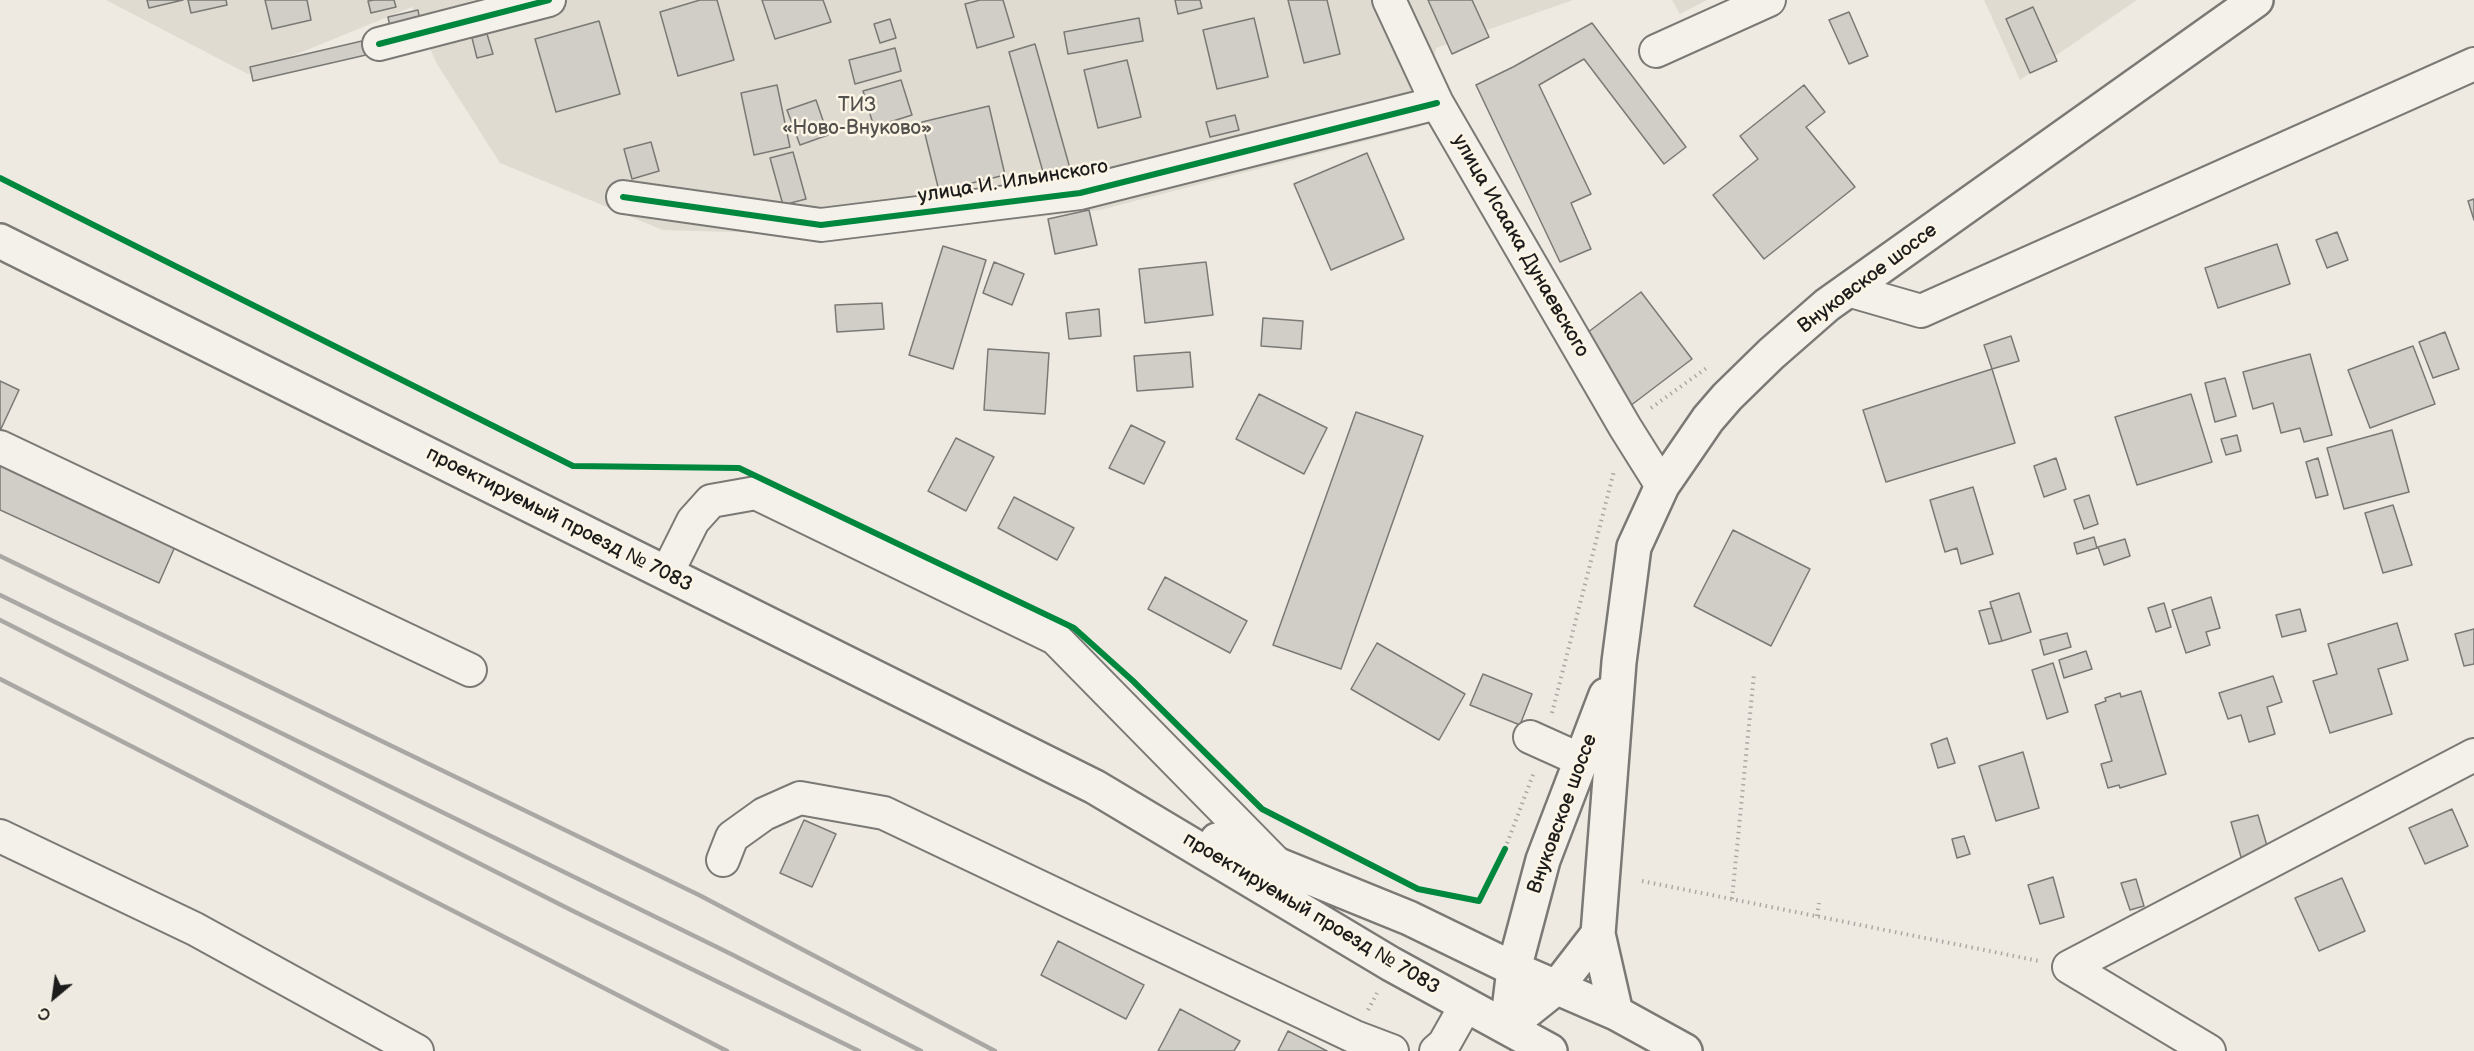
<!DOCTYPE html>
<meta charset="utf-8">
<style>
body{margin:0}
#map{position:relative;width:2474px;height:1051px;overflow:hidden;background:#eeeae2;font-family:"Balsamiq Sans",sans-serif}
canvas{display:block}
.north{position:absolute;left:24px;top:967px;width:60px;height:60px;-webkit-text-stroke:4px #fcf5e5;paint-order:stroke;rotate:209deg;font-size:16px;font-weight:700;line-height:24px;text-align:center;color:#1c1c1c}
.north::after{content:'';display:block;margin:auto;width:21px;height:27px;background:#1c1c1c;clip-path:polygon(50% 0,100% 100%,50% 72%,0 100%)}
</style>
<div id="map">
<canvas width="2474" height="1051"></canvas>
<div class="north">С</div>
</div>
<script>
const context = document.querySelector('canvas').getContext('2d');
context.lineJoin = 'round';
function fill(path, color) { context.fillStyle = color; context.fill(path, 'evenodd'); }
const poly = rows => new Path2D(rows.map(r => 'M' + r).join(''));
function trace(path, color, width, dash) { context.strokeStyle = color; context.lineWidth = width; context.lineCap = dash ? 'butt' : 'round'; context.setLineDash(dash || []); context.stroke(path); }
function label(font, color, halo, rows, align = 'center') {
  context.font = font + ' "Balsamiq Sans",sans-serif'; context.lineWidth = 5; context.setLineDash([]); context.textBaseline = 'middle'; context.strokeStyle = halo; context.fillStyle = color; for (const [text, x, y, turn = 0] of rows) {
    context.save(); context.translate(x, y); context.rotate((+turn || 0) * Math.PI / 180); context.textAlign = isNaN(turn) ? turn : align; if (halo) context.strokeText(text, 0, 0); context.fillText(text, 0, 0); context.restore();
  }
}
fill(poly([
 [106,0,1573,0,1436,48,1420,127,1100,210,871,236,663,230,500,163,437,64,412,7,248,74],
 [1672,0,1707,0,1680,14],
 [1984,0,2137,0,2020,80]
]), '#dfdbd0');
const building = poly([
 [147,0,183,0,149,8,147,0],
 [188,0,226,0,227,5,191,13,188,0],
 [265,0,307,0,311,20,272,29,265,0],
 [374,0,394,0,396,7,371,13,368,1,374,0],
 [700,0,717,0,734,60,678,76,660,12,700,0],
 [762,0,823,0,831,22,775,39,762,0],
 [980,0,1003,0,1014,37,977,48,965,4,980,0],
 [1175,0,1200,0,1202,8,1178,14,1175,0],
 [1288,0,1327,0,1340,54,1304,63,1288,0],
 [1428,0,1472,0,1489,37,1452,54,1428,0],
 [2033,7,2057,61,2030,73,2006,19,2033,7],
 [418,10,420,21,390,28,388,17,418,10],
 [1849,12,1868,56,1849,64,1829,20,1849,12],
 [1139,18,1143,41,1068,54,1064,32,1139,18],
 [1254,18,1268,77,1217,89,1203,30,1254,18],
 [890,19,896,38,880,43,874,24,890,19],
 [599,21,620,94,556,112,535,39,599,21],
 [1592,23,1686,147,1664,164,1584,59,1539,85,1591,194,1571,203,1591,249,1560,262,1476,85,1513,67,1592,23],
 [487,34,493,54,477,58,472,38,487,34],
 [362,41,366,55,253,81,250,67,362,41],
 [1035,44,1071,172,1045,179,1009,52,1035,44],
 [895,48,901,71,855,84,849,60,895,48],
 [1127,60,1141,117,1098,128,1084,70,1127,60],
 [901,80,912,115,874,127,863,91,901,80],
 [777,85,790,147,754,155,741,93,777,85],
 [1804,85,1825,112,1806,127,1855,187,1764,259,1713,195,1758,159,1740,136,1804,85],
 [816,100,828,135,800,145,787,110,816,100],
 [989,106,1005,175,939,191,922,122,989,106],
 [1235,115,1239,130,1210,137,1206,122,1235,115],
 [651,142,659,171,632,179,624,149,651,142],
 [793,152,806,199,783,205,770,158,793,152],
 [1367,153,1404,239,1331,270,1294,184,1367,153],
 [2474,199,2474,220,2468,201,2474,199],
 [1089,210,1097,245,1055,254,1048,219,1089,210],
 [2337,232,2348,260,2327,268,2316,240,2337,232],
 [2277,244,2290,284,2218,308,2205,268,2277,244],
 [943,246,986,260,953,369,909,355,943,246],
 [994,262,1024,274,1012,305,983,293,994,262],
 [1206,262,1213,315,1145,323,1139,269,1206,262],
 [1641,292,1692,359,1630,406,1579,339,1641,292],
 [882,303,884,329,837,332,835,305,882,303],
 [1099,309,1101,336,1069,339,1066,313,1099,309],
 [1263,318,1303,321,1301,349,1261,346,1263,318],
 [2445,332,2459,369,2433,378,2419,342,2445,332],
 [2011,336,2019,361,1992,369,1984,345,2011,336],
 [2413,346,2435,404,2370,428,2348,370,2413,346],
 [988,349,1049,353,1045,414,984,410,988,349],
 [1190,352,1193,387,1137,391,1134,356,1190,352],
 [2310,354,2332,435,2304,442,2300,428,2281,433,2273,403,2253,409,2243,372,2310,354],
 [1992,369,2015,443,1886,482,1863,410,1992,369],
 [2225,378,2236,416,2215,422,2205,383,2225,378],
 [0,381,19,390,0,431,0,381],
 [1259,394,1327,428,1304,474,1236,439,1259,394],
 [2191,394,2212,462,2137,485,2115,417,2191,394],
 [1356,412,1423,436,1341,669,1273,645,1356,412],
 [1131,425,1165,442,1144,484,1109,468,1131,425],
 [2392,430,2409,492,2344,509,2327,448,2392,430],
 [2237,435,2241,451,2226,455,2221,439,2237,435],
 [956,438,994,457,966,511,928,491,956,438],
 [2056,458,2066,489,2044,497,2034,466,2056,458],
 [2318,458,2328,495,2316,498,2306,462,2318,458],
 [0,461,177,542,159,583,0,510,0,461],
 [1973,487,1993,554,1961,564,1957,548,1945,552,1930,500,1973,487],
 [2089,495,2098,524,2084,529,2074,500,2089,495],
 [1014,497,1074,528,1057,560,998,528,1014,497],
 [2393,505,2412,565,2383,573,2365,513,2393,505],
 [1733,530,1810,569,1771,646,1694,606,1733,530],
 [2094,537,2097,548,2077,554,2074,543,2094,537],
 [2125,539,2130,556,2104,565,2098,547,2125,539],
 [1165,577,1247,621,1230,653,1148,609,1165,577],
 [2019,593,2031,632,2002,641,1990,602,2019,593],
 [2211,597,2220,628,2206,632,2210,645,2186,653,2172,610,2211,597],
 [2164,603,2171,627,2156,632,2148,608,2164,603],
 [1992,608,2002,641,1989,644,1979,611,1992,608],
 [2300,609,2306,631,2282,637,2276,615,2300,609],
 [2397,623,2408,660,2378,669,2392,714,2330,733,2313,681,2337,674,2328,644,2397,623],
 [2474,629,2474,664,2464,666,2455,634,2474,629],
 [2067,633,2071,647,2044,655,2040,640,2067,633],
 [1377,643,1465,694,1439,740,1351,689,1377,643],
 [2086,651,2092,669,2064,678,2059,660,2086,651],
 [2053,663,2068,712,2047,719,2032,670,2053,663],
 [1483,674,1532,694,1520,725,1470,705,1483,674],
 [2273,676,2282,702,2267,707,2275,734,2249,742,2241,715,2228,719,2219,693,2273,676],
 [2141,691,2166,774,2120,788,2119,785,2108,788,2101,764,2112,761,2095,705,2106,701,2105,698,2120,693,2121,697,2141,691],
 [1947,738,1955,763,1938,768,1931,744,1947,738],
 [2023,752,2039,808,1996,821,1979,766,2023,752],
 [2452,809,2468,846,2425,864,2409,828,2452,809],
 [2258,815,2270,856,2243,864,2231,822,2258,815],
 [804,820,836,834,812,887,780,873,804,820],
 [1964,836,1970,854,1957,858,1952,839,1964,836],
 [2053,877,2064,917,2040,924,2028,885,2053,877],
 [2342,878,2365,931,2319,951,2295,898,2342,878],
 [2136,879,2144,906,2130,910,2121,883,2136,879],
 [1058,941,1144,985,1126,1019,1041,975,1058,941],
 [1180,1009,1240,1041,1234,1051,1158,1051,1180,1009],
 [1288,1031,1327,1051,1278,1051,1288,1031]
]);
fill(building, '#d1cec8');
trace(building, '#7a7975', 1.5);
const minor = poly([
 [1389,0,1437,103,1625,427,1662,486],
 [379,44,549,0],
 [1656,51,1769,0],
 [623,197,821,225,1080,193,1437,103],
 [1848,290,1921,311,2474,64],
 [0,447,470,670],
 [667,573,693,521,711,501,756,493,1055,638,1277,864],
 [1530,737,1581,760],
 [0,836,195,929,417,1051],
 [723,860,732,837,764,814,800,798,884,813,1355,1037,1392,1051],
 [2069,967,2474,755],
 [2069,967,2209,1051],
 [1436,1051,1444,1044,1466,1005]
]);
const major = poly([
 [0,241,1095,787,1391,964,1550,1051],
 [1217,840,1409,918,1514,969,1616,1013,1685,1051],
 [1616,1013,1598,934,1619,662,1634,547,1662,486,1708,419,1727,397,1771,354,1827,305,2256,0],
 [1507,1027,1514,969,1543,860,1606,695],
 [1507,1027,1557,987,1598,934]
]);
trace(minor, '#7a7975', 36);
trace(major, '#7a7975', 38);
trace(poly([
 [1651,408,1708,367],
 [1552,713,1614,471],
 [1505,849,1534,772],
 [1642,881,2039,961],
 [1732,899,1754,674],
 [1817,916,1819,903],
 [1368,1010,1377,993]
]), '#aaa8a4', 4, [1.5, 4.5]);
trace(minor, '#f4f1ea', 32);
trace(major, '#f4f1ea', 33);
trace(poly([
 [0,556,699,895,995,1051],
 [0,595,729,953,921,1051],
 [0,620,571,910,859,1051],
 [0,679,727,1051]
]), '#aaa8a4', 4.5);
trace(poly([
 [379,44,549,0],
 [0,178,573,466,739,468,1074,628,1133,681,1262,809,1418,889,1479,901,1505,849],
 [623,197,821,225,1080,193,1437,103]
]), '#00873e', 6);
label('20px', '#53514e', '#fcf5e5', [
 ["ТИЗ",857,106],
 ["«Ново-Внуково»",857,129]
]);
label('20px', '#1c1c1c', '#fcf5e5', [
 ["улица И. Ильинского",1013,182,-9],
 ["улица Исаака Дунаевского",1520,246,60],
 ["Внуковское шоссе",1868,279,-37],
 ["проектируемый проезд № 7083",559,520,27],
 ["Внуковское шоссе",1563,814,-70],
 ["проектируемый проезд № 7083",1311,914,31]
]);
</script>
